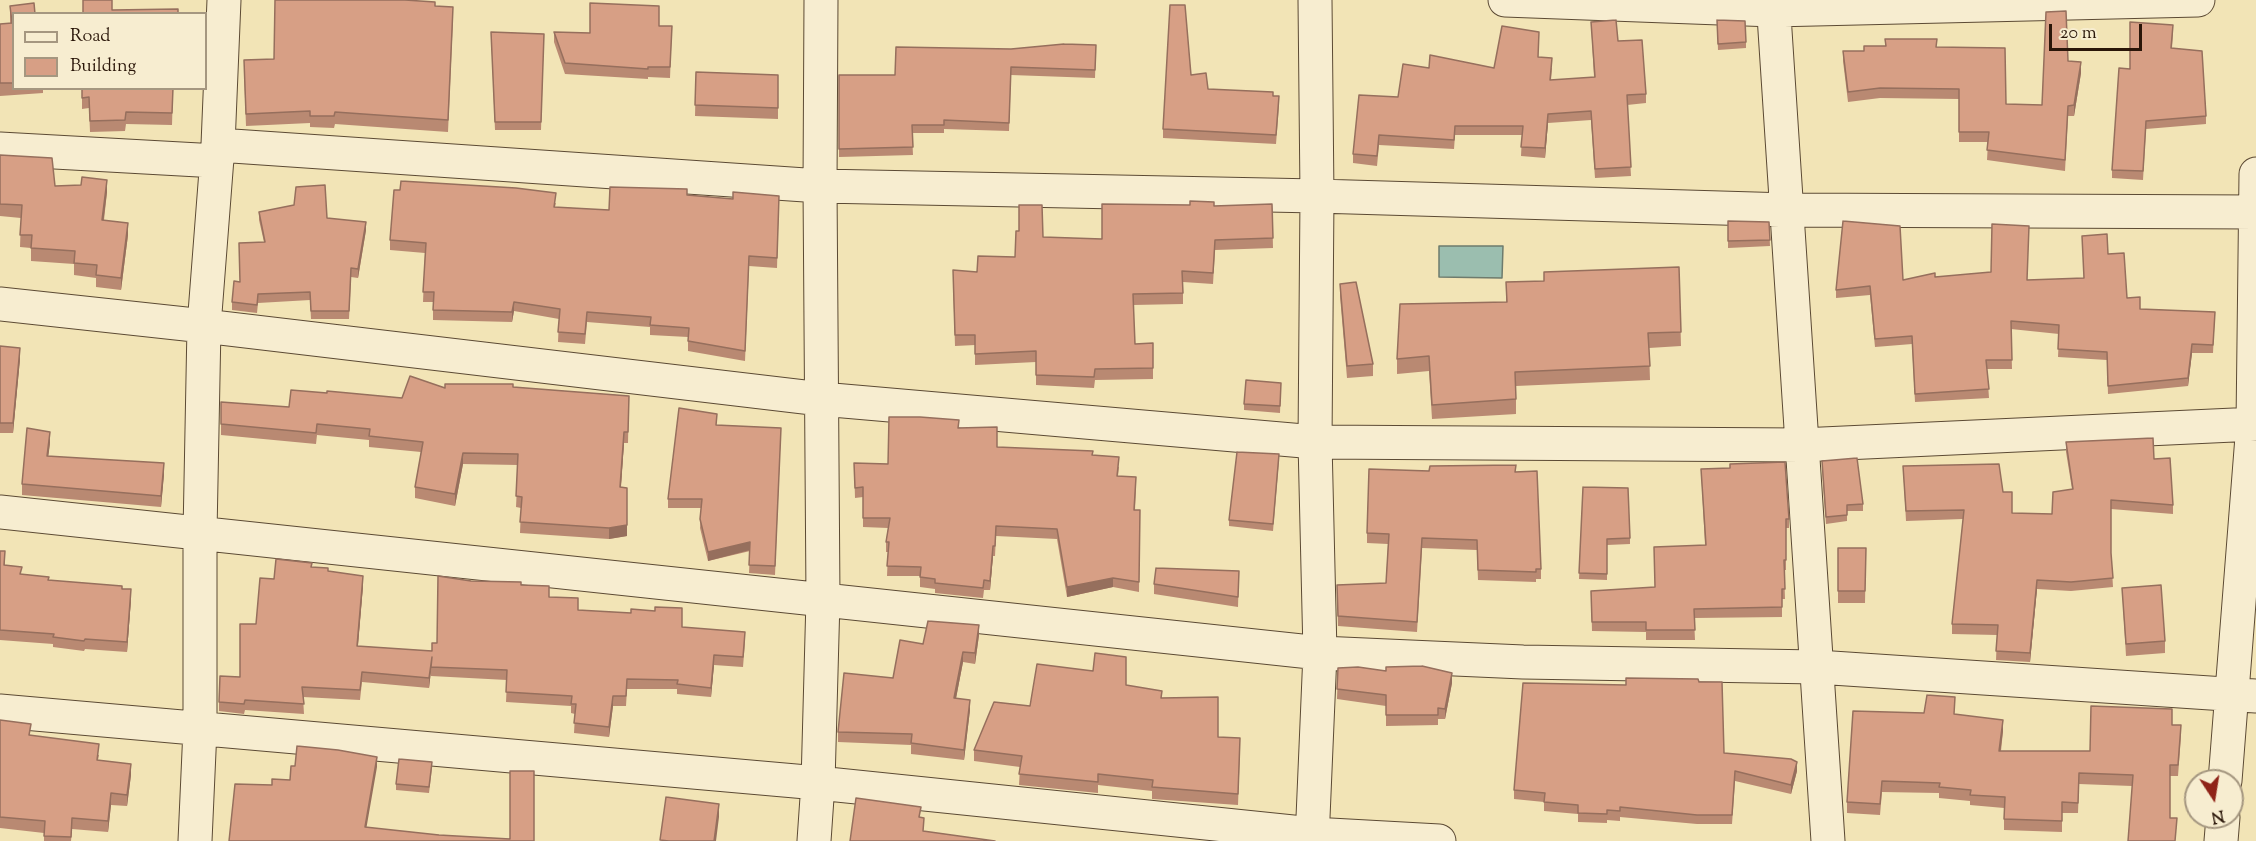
<!DOCTYPE html>
<style>
body{margin:0}
#map{position:relative;width:2256px;height:841px;overflow:hidden;background:#f2e4b6;font-family:"Sorts Mill Goudy",serif}
canvas{display:block}
.legend{position:absolute;left:12px;top:12px;width:195px;height:78px;box-sizing:border-box;background:#f7edd0;border:2px solid #a59780;margin:0;padding:8px 10px;list-style:none;font-size:18px;color:#2a1609}
.legend li{display:flex;align-items:center;gap:12px;height:30px}
.legend b{width:30px;border:2px solid #a59780}
.north{position:absolute;left:2184px;top:769px;width:60px;height:60px;box-sizing:border-box;background:#f7edd0;border:2px solid #a59780;border-radius:50%;rotate:168deg;font-size:16px;font-weight:700;line-height:24px;text-align:center;color:#2a1609}
.north::after{content:'';display:block;margin:auto;width:21px;height:27px;background:#8f2418;clip-path:polygon(50% 0,100% 100%,50% 72%,0 100%)}
.scale{position:absolute;left:2049px;top:24px;width:93px;height:27px;box-sizing:border-box;border:3px solid #2a1609;border-top:0;padding-left:8px;font-size:18px;line-height:21px;white-space:nowrap;color:#2a1609;-webkit-text-stroke:4px #f7edd0;paint-order:stroke}
</style>
<div id="map">
<canvas width="2256" height="841"></canvas>
<ul class="legend">
<li><b style="height:8px;background:#f7edd0"></b>Road</li>
<li><b style="height:16px;background:#d79f85"></b>Building</li>
</ul>
<div class="north">N</div>
<div class="scale">20 m</div>
</div>
<script>
const context = document.querySelector('canvas').getContext('2d');
context.lineJoin = 'round';
function fill(path, color) { context.fillStyle = color; context.fill(path, 'evenodd'); }
const poly = rows => new Path2D(rows.map(r => 'M' + r).join(''));
function trace(path, color, width, dash) { context.strokeStyle = color; context.lineWidth = width; context.lineCap = dash ? 'butt' : 'round'; context.setLineDash(dash || []); context.stroke(path); }
const water = poly([
 [1439,246,1503,246,1502,278,1439,277,1439,246]
]);
fill(water, '#9bbeaf');
trace(water, '#6e7b6d', 1.5);
const minor = poly([
 [1505,0,1773,10,2198,0],
 [1773,0,1828,841],
 [218,145,820,186,1317,196,1788,210,2256,212],
 [0,149,217,161],
 [0,304,204,326,821,399,1315,442,1801,445,2256,424],
 [0,512,1320,653,1523,662,1817,667,2256,696],
 [0,711,818,783,1312,834,1439,841],
 [2225,781,2253,424,2256,174],
 [195,841,200,729,200,533,204,326,218,145,224,0],
 [814,841,818,783,823,599,820,186,821,0],
 [1312,841,1320,653,1315,442,1317,196,1315,0],
 [2221,841,2223,817]
]);
trace(minor, '#5c4a34', 35);
trace(minor, '#f7edd0', 33);
fill(poly([
 [10,6,14,14,14,88,43,88,43,93,0,96,0,24,10,23],
 [435,6,453,19,448,132,335,124,334,128,310,127,310,123,246,126,244,72,274,59],
 [1717,20,1746,42,1746,48,1718,50],
 [1591,22,1618,41,1646,94,1646,103,1627,105,1631,176,1595,178,1591,120,1548,123,1545,158,1521,156,1522,135,1455,135,1454,149,1379,145,1377,166,1353,163,1353,154,1398,97,1429,68,1494,68,1538,57,1552,68,1551,80,1594,77],
 [659,26,672,26,670,78,648,77,648,79,565,74,554,42,554,32,590,33],
 [491,32,544,34,541,130,495,130],
 [2173,33,2172,48,2206,116,2206,124,2146,129,2143,180,2112,178,2112,170,2130,69],
 [1885,39,1937,47,2006,104,2042,105,2068,61,2081,73,2074,116,2068,116,2065,171,1987,160,1988,142,1959,142,1959,99,1880,98,1848,102,1843,61,1843,51,1864,51,1885,46],
 [1096,45,1095,78,1011,75,1009,131,944,129,944,133,912,133,913,155,839,157,839,75,895,75,1011,49],
 [696,72,778,75,778,119,695,116],
 [1191,75,1208,89,1273,96,1279,105,1276,144,1163,138,1163,129],
 [82,88,177,88,177,90,173,90,172,125,126,124,125,131,90,132,89,108,82,109],
 [0,155,55,186,107,192,104,220,128,235,121,290,96,287,96,278,74,275,74,264,31,261,31,248,20,247,21,218,0,216],
 [687,195,733,199,779,196,777,268,749,266,745,361,688,351,688,337,650,335,650,327,587,322,585,344,558,342,559,319,514,311,512,322,433,320,433,302,423,302,425,253,390,250,390,240,556,203,555,207,609,210],
 [1272,204,1273,248,1215,250,1213,284,1183,282,1183,304,1133,305,1135,344,1153,343,1153,379,1095,380,1094,388,1036,385,1036,362,975,365,975,345,955,346,953,281,1015,257,1043,237,1102,239,1214,206],
 [259,212,327,218,366,230,358,278,351,277,349,319,311,319,310,300,258,303,257,313,232,310,232,302,240,282,264,242,259,220],
 [1728,221,1769,222,1770,246,1728,248],
 [2082,236,2108,254,2127,298,2140,309,2215,312,2213,353,2192,353,2188,386,2108,394,2107,360,2058,357,2059,334,2011,329,2012,369,1987,369,1989,398,1915,402,1912,344,1875,347,1870,295,1836,298,1836,290,1935,277,2028,280,2084,278],
 [1679,267,1681,346,1649,348,1650,380,1516,386,1516,414,1432,419,1429,371,1397,374,1397,359,1506,302,1506,282,1544,281],
 [1340,284,1373,364,1373,376,1347,378,1340,296],
 [0,346,20,359,13,433,0,433],
 [1281,383,1280,413,1244,410,1244,404],
 [513,387,629,396,628,443,624,443,621,487,627,536,609,539,520,533,521,508,516,507,518,465,463,464,455,506,415,498,415,487,421,452,369,447,369,440,317,435,316,444,221,435,221,402,289,407,327,393,402,398,445,388],
 [717,425,781,428,775,575,749,573,750,551,708,561,700,528,701,508,668,508,668,499],
 [959,428,997,447,1093,455,1119,467,1118,476,1136,487,1135,510,1140,510,1139,592,1113,587,1067,597,1057,539,996,536,995,556,993,556,990,590,984,590,983,598,935,593,935,589,920,587,920,576,887,576,888,552,886,552,886,542,888,528,863,527,863,497,855,498,854,463,888,464],
 [2066,442,2154,459,2173,505,2173,514,2111,509,2111,553,2113,587,2071,591,2037,589,2030,662,1996,660,1997,635,1952,634,1952,624,1963,519,1906,521,1903,466,2003,492,2012,513,2052,514,2072,489,2066,452],
 [50,443,48,456,164,474,161,507,22,495,22,484],
 [1279,460,1273,531,1229,526,1229,520],
 [1822,468,1863,504,1863,511,1847,511,1847,521,1826,524],
 [1701,469,1789,519,1789,528,1786,528,1786,570,1784,570,1785,599,1782,599,1782,617,1694,618,1695,640,1646,640,1646,632,1592,631,1591,591,1655,587,1705,545],
 [1429,471,1515,472,1541,569,1541,579,1536,579,1536,582,1478,580,1477,550,1422,548,1417,632,1338,626,1337,585,1386,583,1388,544,1367,543,1367,533],
 [1583,487,1630,538,1630,544,1607,545,1607,580,1579,579],
 [1838,548,1866,548,1865,603,1838,603],
 [0,551,5,561,5,565,22,574,49,580,122,589,131,599,127,652,85,649,84,651,53,647,53,644,0,640],
 [312,567,328,571,363,586,358,646,432,651,437,643,471,581,521,585,578,610,682,627,745,642,743,667,714,665,711,697,677,694,677,689,627,689,626,706,613,706,609,737,574,733,575,714,571,713,571,706,506,702,507,680,431,676,431,671,429,688,362,682,360,700,303,697,304,714,245,710,244,714,219,711,219,702,240,677,256,624,274,579],
 [1239,571,1238,607,1154,594,1154,584],
 [2122,588,2165,641,2165,653,2126,656],
 [979,635,975,664,963,662,956,698,970,710,964,760,911,754,911,745,838,742,838,732,893,678,923,644],
 [1338,668,1452,683,1445,719,1438,719,1438,725,1386,726,1386,706,1337,699],
 [1699,682,1724,753,1797,771,1791,794,1735,781,1732,824,1697,824,1620,817,1620,821,1607,820,1607,823,1578,822,1578,814,1544,811,1544,802,1514,799,1514,790,1626,685],
 [1126,685,1162,698,1218,737,1240,749,1238,805,1152,799,1152,791,1098,785,1098,793,1019,785,1020,767,974,761,974,750,1030,706],
 [1954,714,2003,731,2001,751,2090,751,2172,725,2181,736,2178,776,2170,776,2170,818,2177,829,2132,786,2079,784,2078,813,2062,813,2062,832,2004,830,2004,808,1970,805,1970,801,1939,798,1939,793,1882,792,1880,815,1847,813,1847,802],
 [0,720,31,735,99,755,98,760,131,775,127,806,111,805,108,832,72,829,71,841,44,841,44,833,0,828],
 [432,768,429,793,396,790,396,784]
]), '#b98972');
fill(poly([
 [2081,62,2081,73,2074,116,2074,105],
 [1548,114,1548,123,1545,158,1545,148],
 [107,180,107,192,102,232,102,220],
 [366,222,366,230,358,278,358,269],
 [128,223,128,235,121,290,121,278],
 [514,302,514,311,512,322,512,312],
 [2192,344,2192,353,2188,386,2188,378],
 [20,348,20,359,13,433,13,423],
 [50,432,50,443,47,467,47,456],
 [624,432,624,443,620,499,620,487],
 [463,453,463,464,455,506,455,494],
 [164,463,164,474,161,507,161,496],
 [627,488,627,536,609,539,609,528],
 [750,542,750,550,708,561,708,552],
 [993,546,993,556,990,590,990,581],
 [363,576,363,586,357,656,357,646],
 [1113,578,1113,587,1067,597,1067,587],
 [2037,580,2037,589,2030,662,2030,653],
 [131,589,131,599,127,652,127,642],
 [979,625,979,635,975,664,975,653],
 [963,652,963,662,954,709,954,698],
 [714,655,714,665,711,697,711,688],
 [432,657,431,671,429,688,429,678],
 [1452,673,1452,683,1445,719,1445,709],
 [613,696,613,706,609,737,609,727],
 [970,700,970,710,964,760,964,750],
 [2003,720,2003,731,1999,762,1999,751],
 [377,757,377,767,365,836,365,827],
 [1797,762,1797,771,1791,794,1791,785],
 [131,764,131,775,127,806,127,795],
 [111,793,111,805,108,832,108,821],
 [719,804,719,817,716,841,714,841]
]), '#966f5d');
const building = poly([
 [83,0,112,0,112,10,178,9,178,14,83,14,83,0],
 [275,0,405,0,435,2,435,6,453,7,448,120,335,112,334,116,310,116,310,111,246,114,244,60,274,59,275,0],
 [34,3,35,14,14,14,14,83,0,83,0,24,12,23,10,6,34,3],
 [590,3,659,6,659,26,672,26,670,67,648,67,648,69,565,63,554,32,590,33,590,3],
 [1170,5,1185,5,1191,75,1206,73,1208,89,1273,92,1273,96,1279,96,1276,135,1163,129,1170,5],
 [2066,11,2068,61,2081,62,2074,105,2068,106,2065,160,1987,150,1989,132,1959,132,1959,89,1880,88,1848,92,1843,51,1864,51,1864,46,1886,46,1885,39,1937,39,1936,47,2005,48,2006,104,2042,105,2046,12,2066,11],
 [1616,20,1618,41,1642,40,1646,94,1627,95,1631,167,1595,169,1591,111,1548,114,1545,148,1521,147,1523,126,1455,126,1454,140,1379,135,1377,156,1353,154,1359,95,1398,97,1403,64,1429,68,1430,55,1494,68,1502,26,1539,32,1538,57,1552,58,1550,80,1595,77,1591,22,1616,20],
 [1717,20,1745,21,1746,42,1718,44,1717,20],
 [2130,22,2173,25,2171,48,2202,51,2206,116,2146,121,2143,171,2112,170,2119,68,2130,69,2130,22],
 [491,32,544,34,541,122,495,122,491,32],
 [1064,44,1096,45,1095,70,1011,67,1009,123,944,120,944,125,912,125,913,147,839,149,839,75,895,75,896,47,1011,49,1064,44],
 [696,72,778,75,778,108,695,105,696,72],
 [82,88,173,88,172,113,126,112,125,120,90,121,89,97,82,98,82,88],
 [0,155,52,158,55,186,81,185,82,177,107,180,102,220,128,223,121,278,96,275,97,265,74,263,75,251,31,248,32,235,20,235,22,205,0,204,0,155],
 [401,181,516,188,556,193,554,207,609,210,610,187,687,189,687,195,733,199,733,192,779,196,777,258,749,256,745,351,688,341,689,328,650,325,651,317,587,312,585,334,558,332,560,309,514,302,512,312,433,310,434,292,423,292,426,243,390,240,394,190,400,190,401,181],
 [325,185,327,218,366,222,358,269,351,268,349,311,311,311,310,292,258,294,257,305,232,302,234,281,240,282,239,243,265,242,259,212,294,205,296,187,325,185],
 [1190,201,1214,202,1214,206,1272,204,1273,238,1215,240,1213,273,1182,271,1183,293,1133,294,1135,344,1153,343,1153,368,1095,369,1094,377,1036,375,1036,351,975,354,975,335,955,335,953,270,977,272,978,256,1015,257,1016,231,1019,231,1019,205,1042,205,1043,237,1102,239,1102,204,1190,205,1190,201],
 [1728,221,1769,222,1770,240,1728,241,1728,221],
 [1843,221,1900,226,1903,280,1935,273,1935,277,1991,272,1992,224,2029,226,2027,280,2084,278,2082,236,2107,234,2108,254,2124,253,2127,298,2140,297,2140,309,2215,312,2213,345,2192,344,2188,378,2108,386,2107,352,2058,349,2059,325,2011,321,2012,360,1986,360,1989,389,1915,394,1912,336,1875,339,1870,286,1836,290,1843,221],
 [1679,267,1681,332,1648,333,1650,366,1515,372,1516,399,1432,405,1429,356,1397,359,1400,304,1507,302,1506,282,1544,281,1544,272,1679,267],
 [1356,282,1373,364,1347,366,1340,284,1356,282],
 [0,346,20,348,13,423,0,423,0,346],
 [410,376,445,388,445,384,513,384,513,387,629,396,628,432,624,432,620,487,627,488,627,525,609,528,520,522,522,497,516,496,518,454,463,453,455,494,415,487,423,442,369,436,370,429,317,424,316,433,221,424,221,402,289,407,291,390,327,393,327,391,402,398,410,376],
 [1246,380,1281,383,1280,406,1244,404,1246,380],
 [679,408,717,414,716,425,781,428,775,566,749,565,750,542,708,552,700,519,702,499,668,499,679,408],
 [889,417,920,417,959,420,958,428,997,427,997,447,1093,451,1092,455,1119,457,1117,476,1136,477,1134,510,1140,510,1139,582,1113,578,1067,587,1057,529,996,526,995,546,993,546,990,581,984,580,983,588,935,583,935,579,920,577,921,567,887,566,889,542,886,542,890,518,863,518,863,487,855,488,854,463,888,464,889,417],
 [27,428,50,432,47,456,164,463,161,496,22,484,27,428],
 [2153,438,2154,459,2170,458,2173,505,2111,500,2111,553,2113,578,2071,582,2037,580,2030,653,1996,651,1998,625,1952,624,1964,510,1906,511,1903,466,1999,464,2003,492,2012,492,2012,513,2052,514,2053,492,2073,489,2066,442,2153,438],
 [1237,452,1279,454,1273,524,1229,520,1237,452],
 [1857,458,1863,504,1847,505,1847,515,1826,517,1822,461,1857,458],
 [1785,462,1789,519,1786,519,1786,560,1784,560,1785,589,1782,589,1782,607,1694,609,1695,630,1646,630,1646,622,1592,622,1591,591,1655,587,1654,547,1706,545,1701,469,1730,468,1730,464,1785,462],
 [1516,465,1515,472,1537,471,1541,569,1536,569,1536,572,1478,570,1477,540,1422,538,1417,622,1338,616,1337,585,1386,583,1389,534,1367,533,1369,469,1429,471,1430,466,1516,465],
 [1583,487,1628,488,1630,538,1607,539,1607,574,1579,573,1583,487],
 [1838,548,1866,548,1865,591,1838,591,1838,548],
 [0,551,5,551,4,565,22,567,20,574,49,577,48,580,122,586,122,589,131,589,127,642,85,639,84,641,53,637,54,634,0,630,0,551],
 [276,559,312,563,311,567,328,568,328,571,363,576,357,646,432,651,432,643,437,643,438,576,471,581,521,582,521,585,549,586,549,597,578,598,578,610,631,613,631,609,655,611,655,607,682,608,682,627,745,632,743,657,714,655,711,688,677,684,678,680,627,679,626,696,613,696,609,727,574,723,576,704,571,704,572,696,506,692,507,670,431,667,432,657,429,678,362,672,360,690,302,687,304,704,245,700,244,704,219,702,220,676,240,677,240,624,256,624,260,578,274,579,276,559],
 [1156,568,1239,571,1238,597,1154,584,1156,568],
 [2161,585,2165,641,2126,644,2122,588,2161,585],
 [928,621,979,625,975,653,963,652,954,698,970,700,964,750,911,743,912,734,838,732,844,673,893,678,900,640,923,644,928,621],
 [1095,653,1126,657,1126,685,1162,691,1161,698,1218,697,1218,737,1240,738,1238,794,1152,787,1153,780,1098,774,1098,782,1019,774,1022,756,974,750,994,702,1030,706,1037,664,1093,671,1095,653],
 [1422,666,1452,673,1445,709,1438,708,1438,715,1386,715,1386,695,1337,689,1338,668,1358,667,1386,671,1386,667,1422,666],
 [1626,678,1698,679,1699,682,1722,682,1724,753,1791,759,1797,762,1791,785,1735,771,1732,815,1697,815,1620,807,1620,811,1607,810,1607,814,1578,813,1578,805,1544,802,1545,793,1514,790,1523,683,1626,685,1626,678],
 [1927,695,1955,697,1954,714,2003,720,1999,751,2090,751,2091,706,2172,709,2172,725,2181,725,2178,765,2170,765,2170,818,2177,818,2175,841,2128,841,2133,775,2079,773,2078,803,2062,802,2062,821,2004,819,2005,797,1970,795,1971,790,1939,787,1940,783,1882,781,1880,804,1847,802,1853,711,1924,713,1927,695],
 [0,720,31,724,29,735,99,744,97,760,131,764,127,795,111,793,108,821,72,818,71,837,44,836,45,821,0,817,0,720],
 [297,746,338,750,377,757,365,827,439,835,510,839,510,771,534,771,534,841,229,841,235,784,272,785,272,779,290,780,291,766,295,766,297,746],
 [399,759,432,762,429,787,396,784,399,759],
 [666,797,719,804,714,841,669,841,660,840,666,797],
 [856,798,921,807,919,817,924,818,923,831,995,841,850,841,856,798]
]);
fill(building, '#d79f85');
trace(building, '#966f5d', 1.5);
</script>
